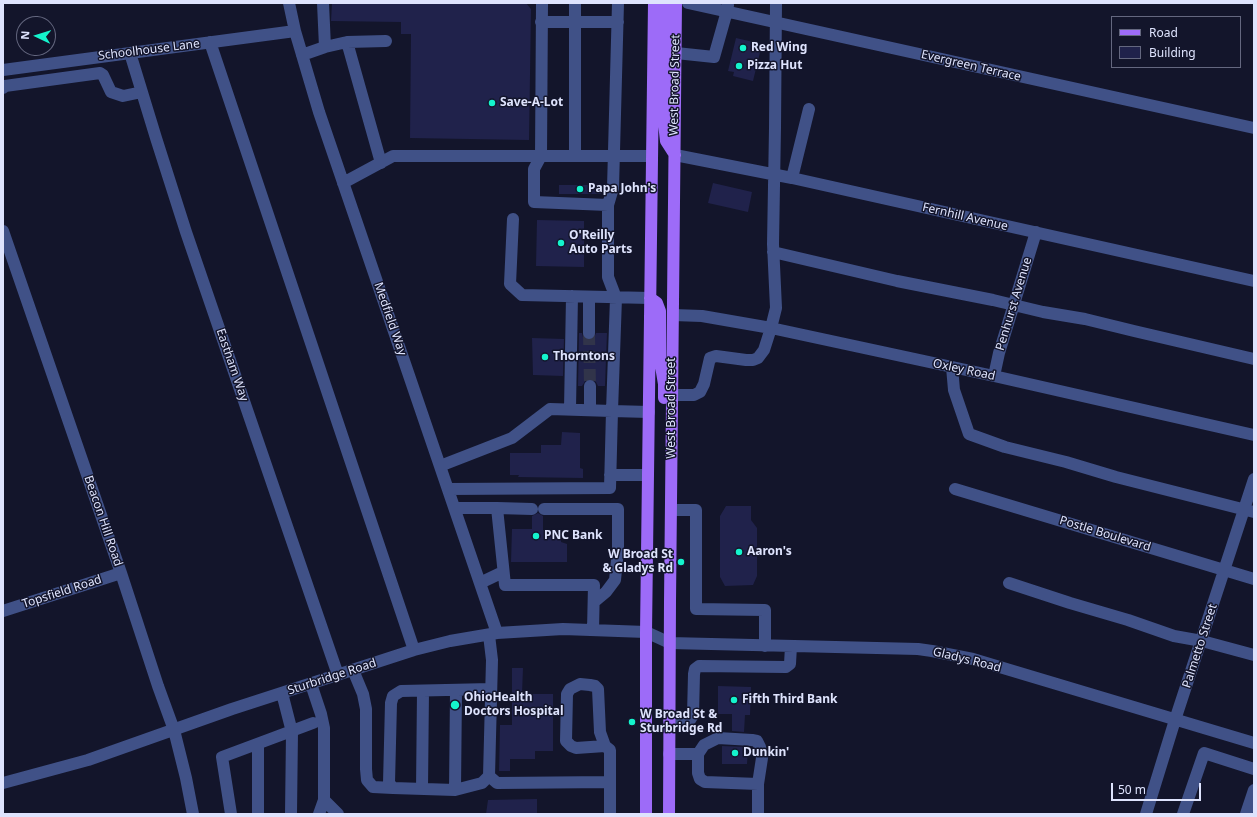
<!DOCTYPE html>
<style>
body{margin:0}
#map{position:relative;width:1257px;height:817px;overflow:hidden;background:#13152b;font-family:"Noto Sans",sans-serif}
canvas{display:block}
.frame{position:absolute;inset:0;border:4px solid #dee3fd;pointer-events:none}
.legend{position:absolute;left:1111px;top:16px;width:130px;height:52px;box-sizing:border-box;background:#13152b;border:1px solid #64677f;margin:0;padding:5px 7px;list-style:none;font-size:12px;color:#dee3fd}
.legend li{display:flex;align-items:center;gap:8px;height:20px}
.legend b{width:20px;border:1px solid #64677f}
.north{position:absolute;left:16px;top:16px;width:40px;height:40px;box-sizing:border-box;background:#13152b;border:1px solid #64677f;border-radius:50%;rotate:274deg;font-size:11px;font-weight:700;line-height:16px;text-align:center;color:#dee3fd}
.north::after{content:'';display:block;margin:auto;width:14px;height:18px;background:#14f4cd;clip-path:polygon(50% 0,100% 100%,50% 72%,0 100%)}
.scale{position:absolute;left:1111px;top:783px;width:90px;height:18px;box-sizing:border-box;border:2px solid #dee3fd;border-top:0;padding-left:5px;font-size:12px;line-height:14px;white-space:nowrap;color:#dee3fd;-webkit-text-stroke:3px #13152b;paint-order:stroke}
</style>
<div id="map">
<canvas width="1257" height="817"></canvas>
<div class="frame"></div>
<ul class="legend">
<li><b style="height:5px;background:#9d6bf8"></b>Road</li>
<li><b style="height:11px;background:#20224b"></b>Building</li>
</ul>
<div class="north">N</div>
<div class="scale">50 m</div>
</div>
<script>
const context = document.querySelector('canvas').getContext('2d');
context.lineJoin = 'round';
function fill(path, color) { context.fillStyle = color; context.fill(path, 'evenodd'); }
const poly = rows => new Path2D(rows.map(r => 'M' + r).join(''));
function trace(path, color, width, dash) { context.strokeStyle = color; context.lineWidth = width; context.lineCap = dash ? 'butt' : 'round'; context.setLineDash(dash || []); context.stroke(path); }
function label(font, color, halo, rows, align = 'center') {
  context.font = font + ' "Noto Sans",sans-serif'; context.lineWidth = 3; context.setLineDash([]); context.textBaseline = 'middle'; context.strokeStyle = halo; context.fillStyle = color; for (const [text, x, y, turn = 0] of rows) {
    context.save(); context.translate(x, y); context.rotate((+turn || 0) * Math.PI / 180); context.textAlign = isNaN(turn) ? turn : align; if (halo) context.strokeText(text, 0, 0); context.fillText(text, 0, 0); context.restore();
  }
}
fill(poly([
 [332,3,526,3,531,9,529,140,410,138,411,34,401,34,401,22,331,21],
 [736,38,762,44,753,81,733,76,734,72,728,71],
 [713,183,752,192,748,212,708,203],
 [559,185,601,185,601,194,559,194],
 [537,220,584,221,584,267,536,266],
 [579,333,582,333,583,337,589,340,593,339,596,333,607,333,605,386,598,386,596,382,590,379,586,380,582,386,578,386],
 [532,338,564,339,563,376,533,375],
 [562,432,580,433,580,468,583,469,583,478,518,477,519,475,510,475,510,453,541,453,541,445,561,445],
 [726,506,751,506,751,520,757,528,757,576,753,585,725,586,720,577,720,516],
 [538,513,543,516,543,530,561,530,561,542,567,544,567,562,511,562,512,529,532,529,532,516],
 [512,668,523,668,522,694,553,694,553,751,535,751,535,759,510,759,510,771,499,771,500,725,512,725],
 [718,686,751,687,750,715,745,715,744,732,732,731,732,714,718,714],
 [722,746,748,747,747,764,722,764],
 [537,799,537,814,486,814,488,800]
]), '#20224b');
trace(poly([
 [589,333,590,386]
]), '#31344a', 12, [12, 6]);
trace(poly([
 [289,3,295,31,319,112,497,633],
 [323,3,325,47,347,42,381,163],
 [542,3,541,156,534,169,534,202,608,205],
 [575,3,575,155],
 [688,3,1254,128],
 [541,22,618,22],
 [210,42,414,650],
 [347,42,386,41],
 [130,53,156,138,186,232,338,675],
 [676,53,714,57,727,11,728,5],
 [302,55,325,47],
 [3,70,295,31],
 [3,88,5,86,100,73,103,75,111,92,123,96,142,92],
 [675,155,792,178,1254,281],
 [792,178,809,109],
 [343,183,393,156,651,156],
 [513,219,510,284,522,295,650,298],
 [3,231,121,573,158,686,174,730,186,778,193,814],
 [773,252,897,281,993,300,1043,312,1085,319,1134,331,1254,359],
 [589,297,589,333],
 [673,315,702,316,771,328,994,376,1254,435],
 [952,367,954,390,969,434,1005,447,1066,462,1116,477,1254,512],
 [994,376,999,353,1036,232],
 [590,386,590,410],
 [672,395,694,395,700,392,704,384,710,358,716,356,746,360,753,360,758,358,764,350,771,328,776,308,773,244,775,128,776,3],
 [570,409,572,296],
 [440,466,512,438,550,409,612,411,616,298,608,277,608,205,613,188,618,3],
 [610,475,648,475],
 [448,489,610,488,612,411,649,412],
 [955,489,1254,579],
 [455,508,497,508,505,585,594,585,593,630],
 [497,508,532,509],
 [544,509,618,509,618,550,615,580,606,592,594,602],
 [671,510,696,510,696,609,765,610,765,646],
 [480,583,503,572],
 [1009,583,1070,603,1128,620,1174,636,1202,641,1254,655],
 [3,611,121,573],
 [489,635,492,660,489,776,482,783,455,790,393,788,389,783,391,703,393,696,401,691,491,689],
 [353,670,363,694,366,709,366,769,367,780,373,787,393,788],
 [311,684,321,714,324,728,324,800,319,814],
 [282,693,292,732,291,814],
 [669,720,685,721,690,720,693,715,694,674,695,669,699,666,786,667,790,664,791,646],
 [669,754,698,754,698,773,700,779,705,782,758,784,758,814],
 [698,754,704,745,718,738,752,740,757,741,760,747,762,758,758,784],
 [489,776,497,783,610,782,610,750,605,746,600,732,598,689,595,686,590,685,580,684,570,689,567,694,566,741,571,746,576,748,605,746],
 [3,783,88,760,232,709,414,650,450,641,497,633,563,629,646,632,670,643,918,649,932,651,973,659,1254,743],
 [422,789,423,691],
 [455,790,456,691],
 [324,800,338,814],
 [231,814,222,757,313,723],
 [258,814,258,744],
 [610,814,610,782],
 [1146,814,1175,720,1254,479],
 [1183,814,1204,753,1254,769],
 [1246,814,1254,790]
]), '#405187', 12);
trace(poly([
 [664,3,664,123,666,141,675,155],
 [650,298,657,303,660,311,660,360,664,384,664,398],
 [646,814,646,632,654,3],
 [669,814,670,601,676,3]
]), '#9d6bf8', 12);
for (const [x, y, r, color] of [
 [743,48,4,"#14f4cd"],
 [739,66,4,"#14f4cd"],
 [492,103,4,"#14f4cd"],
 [580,189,4,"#14f4cd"],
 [561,243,4,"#14f4cd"],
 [545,357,4,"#14f4cd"],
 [536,536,4,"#14f4cd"],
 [739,552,4,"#14f4cd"],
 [681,562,4,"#14f4cd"],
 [734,700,4,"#14f4cd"],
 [455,705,5,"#14f4cd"],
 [632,722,4,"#14f4cd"],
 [735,753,4,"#14f4cd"]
]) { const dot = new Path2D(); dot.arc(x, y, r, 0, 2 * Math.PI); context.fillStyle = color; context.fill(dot); trace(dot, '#13152b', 1.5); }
label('bold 12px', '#dee3fd', '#13152b', [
 ["Red Wing",751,48],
 ["Pizza Hut",747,66],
 ["Save-A-Lot",500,103],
 ["Papa John's",588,189],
 ["O'Reilly",569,236],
 ["Auto Parts",569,250],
 ["Thorntons",553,357],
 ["PNC Bank",544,536],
 ["Aaron's",747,552],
 ["W Broad St",673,555,"right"],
 ["& Gladys Rd",673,569,"right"],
 ["OhioHealth",464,698],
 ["Doctors Hospital",464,712],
 ["Fifth Third Bank",742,700],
 ["W Broad St &",640,715],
 ["Sturbridge Rd",640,729],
 ["Dunkin'",743,753]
], 'left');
label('12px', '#dee3fd', '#13152b', [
 ["Schoolhouse Lane",149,50,-7],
 ["Evergreen Terrace",971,66,13],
 ["West Broad Street",675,85,-89],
 ["Fernhill Avenue",965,217,13],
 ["Penhurst Avenue",1014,304,-73],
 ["Medfield Way",390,319,71],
 ["Eastham Way",232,365,71],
 ["Oxley Road",964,370,12],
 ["West Broad Street",672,408,-90],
 ["Beacon Hill Road",103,521,71],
 ["Postle Boulevard",1105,534,17],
 ["Topsfield Road",62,592,-18],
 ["Palmetto Street",1200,646,-72],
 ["Gladys Road",967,660,14],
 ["Sturbridge Road",332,677,-18]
]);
</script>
